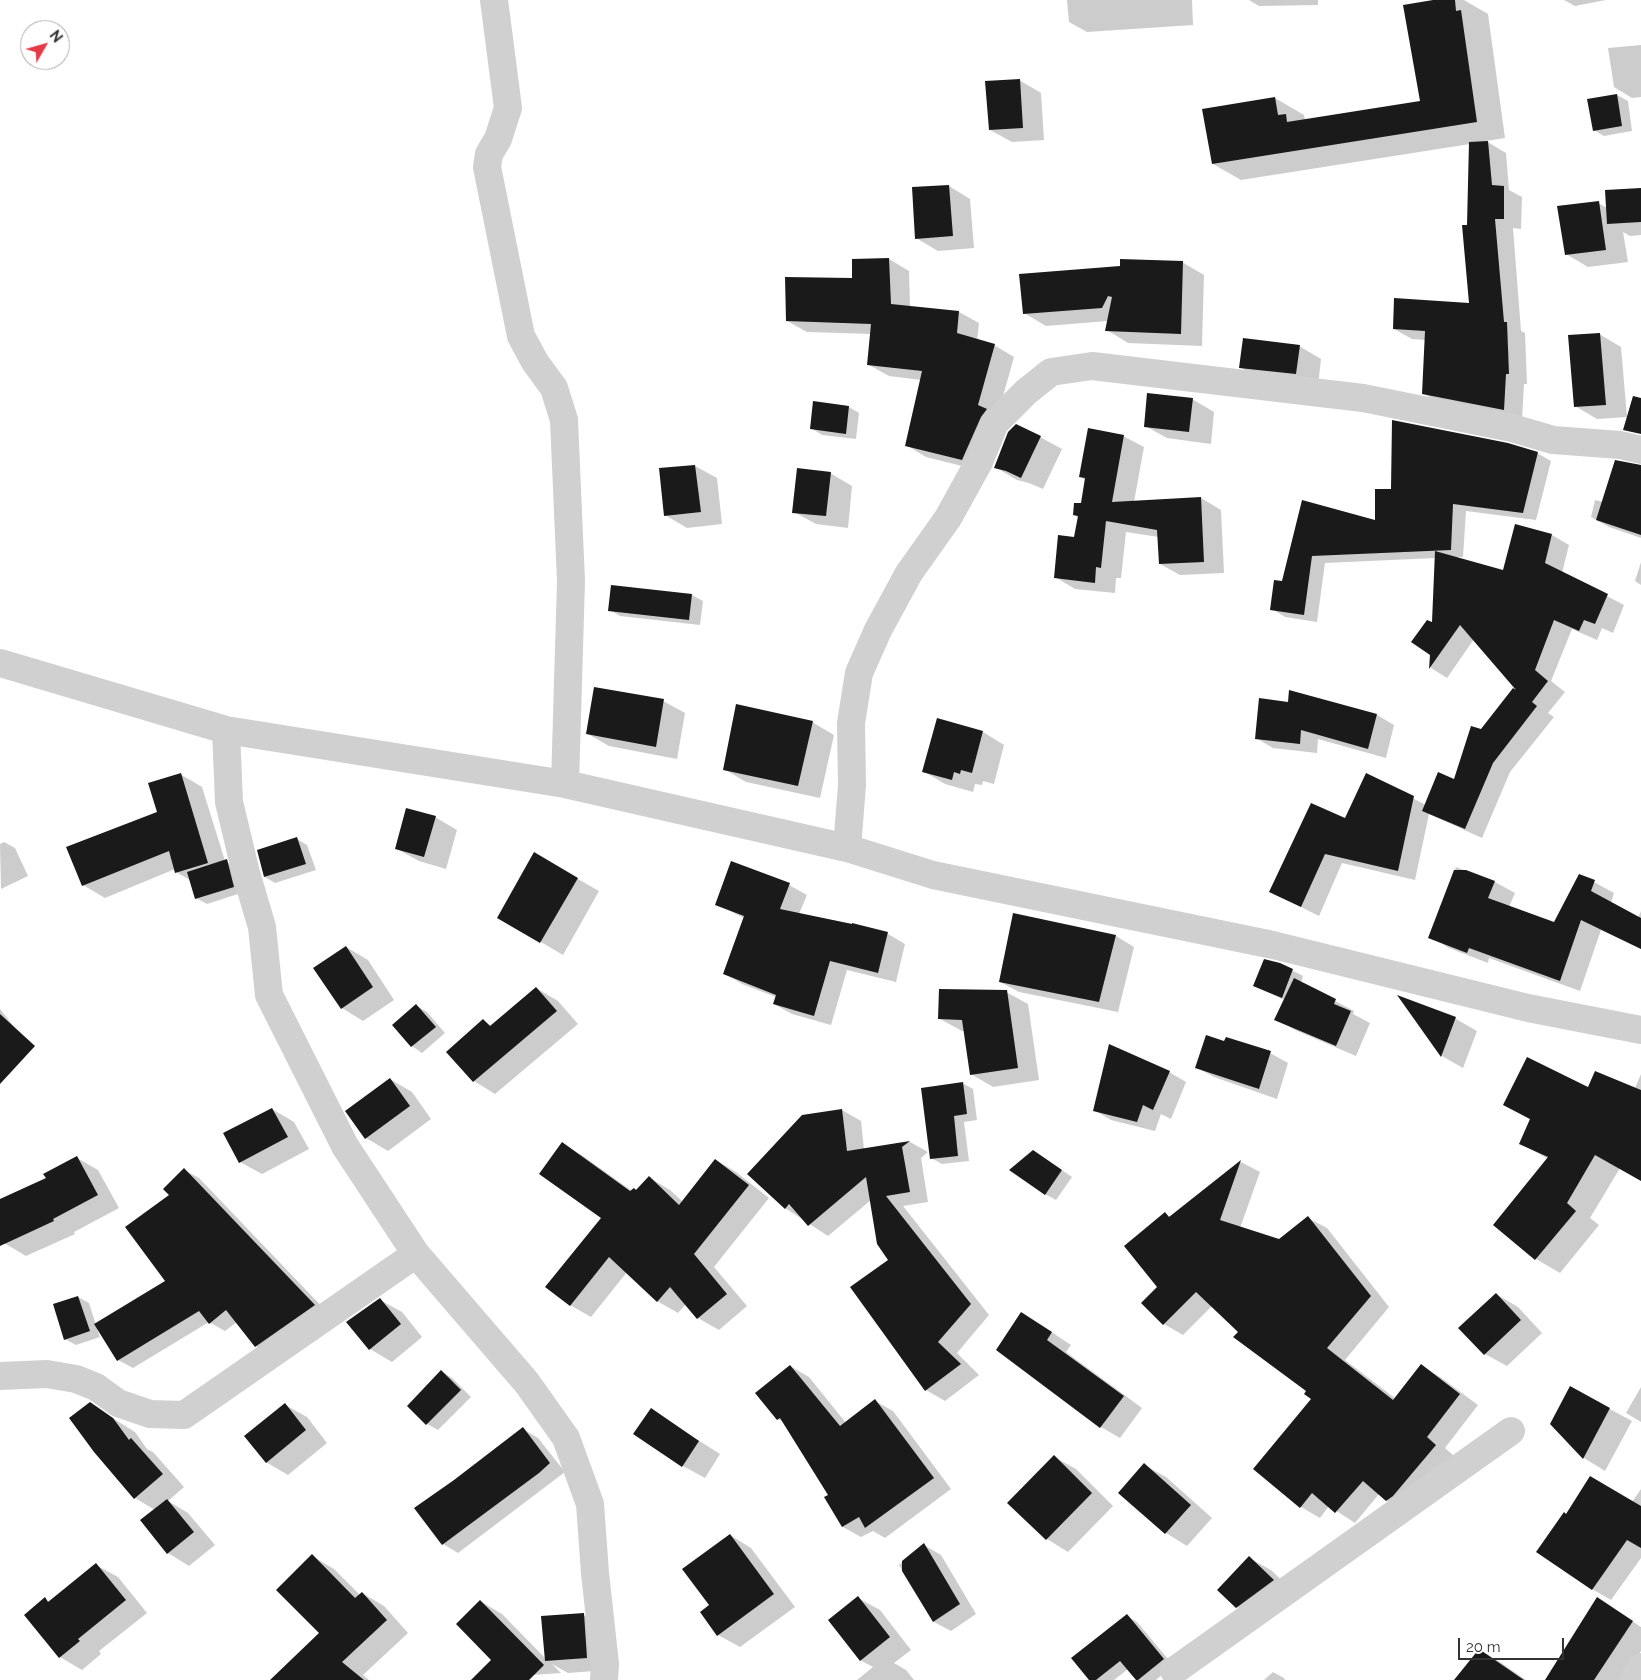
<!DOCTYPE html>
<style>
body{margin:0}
#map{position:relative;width:1641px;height:1680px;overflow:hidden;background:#fff;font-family:Raleway,sans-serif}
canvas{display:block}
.north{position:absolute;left:20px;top:20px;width:50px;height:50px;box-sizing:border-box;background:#fff;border:1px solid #adadad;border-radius:50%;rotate:52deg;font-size:14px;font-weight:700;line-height:20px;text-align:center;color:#333}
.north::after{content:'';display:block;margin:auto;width:18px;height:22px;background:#e63946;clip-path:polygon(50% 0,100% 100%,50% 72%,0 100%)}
.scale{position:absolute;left:1458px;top:1638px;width:106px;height:22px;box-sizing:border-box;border:2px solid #333;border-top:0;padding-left:6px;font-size:15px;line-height:18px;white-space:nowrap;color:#333;-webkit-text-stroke:4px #fff;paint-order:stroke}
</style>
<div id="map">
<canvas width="1641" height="1680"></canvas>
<div class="north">N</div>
<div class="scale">20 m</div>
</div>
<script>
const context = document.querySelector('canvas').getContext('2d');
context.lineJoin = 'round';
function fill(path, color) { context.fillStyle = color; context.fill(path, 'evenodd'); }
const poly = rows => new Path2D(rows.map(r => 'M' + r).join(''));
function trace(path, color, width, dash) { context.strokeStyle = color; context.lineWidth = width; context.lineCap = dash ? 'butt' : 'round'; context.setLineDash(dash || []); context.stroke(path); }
fill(poly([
 [1067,0,1192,0,1193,25,1087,32,1069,22],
 [1249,0,1318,0,1318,5,1259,6],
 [1442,0,1464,0,1488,14,1505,138,1486,141,1506,153,1509,190,1522,197,1521,229,1513,228,1521,331,1525,333,1527,384,1524,384,1522,420,1441,404,1423,393,1426,340,1412,339,1394,329,1470,304,1468,226,1470,144,1241,180,1213,164,1275,98,1304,115,1305,120,1422,102],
 [1564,0,1606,0,1575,6],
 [1641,45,1641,97,1632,98,1614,87,1608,48],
 [1019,80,1041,93,1044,140,1012,142,990,130],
 [1617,95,1628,101,1632,131,1604,136,1594,130,1588,100],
 [949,186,970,199,974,248,938,251,916,238],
 [1641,189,1641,235,1630,236,1623,232,1628,262,1588,267,1566,254,1598,203,1607,208],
 [889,259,909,271,910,307,959,312,979,323,977,340,994,345,1014,357,982,471,926,457,906,445,921,380,889,376,869,365,872,334,807,332,787,321,854,279,853,260],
 [1182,262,1204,275,1202,346,1128,343,1107,330,1108,321,1046,326,1024,313],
 [1599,334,1621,347,1627,417,1597,419,1575,406],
 [1299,346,1321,359,1318,386,1262,380,1240,367],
 [1192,399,1214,412,1211,444,1167,438,1145,426],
 [849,407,859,413,856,439,822,435,811,428],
 [1123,436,1144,447,1134,502,1201,498,1221,510,1224,573,1180,575,1160,564,1159,537,1126,532,1121,578,1116,578,1115,593,1075,589,1055,577,1075,538,1079,518,1074,515,1082,504,1086,480,1080,477],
 [1040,437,1062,449,1043,489,1029,483,1017,480,995,467],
 [1537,453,1551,461,1536,520,1466,511,1463,557,1454,557,1504,572,1552,535,1569,545,1562,573,1624,605,1613,633,1602,628,1597,640,1572,629,1551,681,1565,692,1548,713,1554,717,1510,772,1482,838,1429,814,1415,880,1342,863,1319,916,1271,892,1346,820,1366,775,1426,805,1455,781,1482,730,1520,693,1474,639,1447,678,1431,668,1436,558,1325,563,1317,622,1285,617,1272,609,1282,582,1303,502,1376,522,1393,490],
 [695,466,717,478,722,524,687,528,665,515],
 [830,473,852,486,848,528,816,524,794,512],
 [1595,500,1641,511,1641,538,1609,527,1591,517],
 [1641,562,1641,585,1635,581],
 [612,587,692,595,703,601,700,625,620,616,610,610],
 [663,701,685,713,677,759,609,746,588,734],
 [1377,715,1394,725,1386,758,1318,739,1317,753,1273,748,1256,738],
 [812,722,834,735,820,798,746,782,724,769],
 [983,732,1004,745,994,784,983,781,982,785,975,784,973,792,945,784,923,771],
 [180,774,202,787,225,861,237,867,244,892,207,904,196,898,190,880,176,872,175,869,105,898,83,885,158,812],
 [435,817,457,830,446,869,419,861,397,849],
 [297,839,307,845,316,870,275,883,265,877],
 [4,842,15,848,28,876,1,889,0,844],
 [534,854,599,891,563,955,499,917],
 [1456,867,1495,882,1515,893,1509,907,1555,924,1594,882,1614,893,1611,903,1638,918,1641,911,1641,949,1601,930,1580,991,1489,958,1488,963,1449,948,1430,937],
 [789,885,807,895,799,914,853,924,888,934,905,944,896,982,847,970,831,1025,792,1014,774,1004,776,997,742,984,724,973,744,918,716,904],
 [1014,914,1116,936,1134,947,1118,1012,1019,992,1000,982],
 [346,947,368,960,394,1000,363,1021,342,1008],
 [1280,964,1303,976,1301,983,1354,1011,1353,1014,1370,1023,1356,1056,1295,1030,1276,1019,1285,1000,1254,986],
 [536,988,558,1001,578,1024,495,1094,474,1081,484,1021,492,1026],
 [1006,992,1028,1004,1039,1080,993,1087,971,1074,965,1031,962,1031,940,1019],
 [1400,997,1456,1019,1477,1031,1463,1068,1442,1056],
 [417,1006,427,1012,445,1033,422,1053,412,1046],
 [0,1009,22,1037,0,1050],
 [1225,1043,1270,1053,1288,1063,1277,1099,1214,1077,1196,1067],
 [1169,1072,1186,1082,1171,1119,1161,1114,1155,1131,1111,1120,1094,1110],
 [1641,1074,1641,1180,1620,1168,1590,1218,1599,1225,1560,1273,1536,1259,1548,1159,1520,1143,1531,1120,1505,1105,1588,1089,1635,1088],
 [390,1079,412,1092,431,1119,388,1151,366,1138],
 [962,1083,973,1089,977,1120,964,1122,969,1161,942,1164,931,1158],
 [272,1109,294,1122,309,1149,262,1174,240,1162],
 [842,1110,861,1121,864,1149,910,1142,928,1152,921,1158,928,1202,903,1206,989,1315,957,1353,979,1375,945,1401,926,1390,851,1288,890,1260,871,1200,828,1236,785,1208],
 [562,1144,583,1156,632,1191,637,1191,650,1178,670,1190,683,1202,716,1160,736,1172,769,1198,714,1267,747,1306,719,1330,698,1318,686,1304,678,1313,657,1301,627,1272,591,1317,570,1305,602,1218],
 [77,1158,98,1170,119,1208,74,1232,75,1234,26,1256,4,1243,0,1235,0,1200,48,1179],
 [1044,1158,1072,1177,1056,1200,1045,1194],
 [1241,1162,1260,1172,1240,1228,1280,1240,1308,1218,1327,1228,1389,1307,1345,1360,1396,1399,1422,1366,1440,1377,1478,1405,1445,1448,1454,1456,1405,1511,1386,1500,1379,1494,1355,1523,1329,1506,1320,1518,1301,1507,1255,1469,1312,1399,1308,1391,1212,1306,1183,1335,1164,1324,1143,1303,1158,1287,1165,1214,1171,1217],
 [184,1170,199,1178,329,1314,270,1355,256,1346,237,1322,225,1331,209,1322,133,1368,118,1360,96,1326,100,1337,76,1345,65,1339,78,1297,89,1303,96,1325,167,1282],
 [1496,1294,1518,1307,1542,1333,1507,1366,1485,1354],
 [380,1300,402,1312,422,1337,392,1362,370,1349],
 [1041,1325,1071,1345,1066,1352,1142,1408,1120,1438,1101,1427,998,1350],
 [790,1366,809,1377,846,1423,875,1401,893,1411,951,1489,885,1538,873,1531,861,1537,843,1527,829,1495,785,1423,778,1419],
 [442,1372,452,1378,471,1397,438,1430,427,1424,409,1406],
 [1641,1387,1641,1422,1626,1413],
 [1571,1388,1632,1421,1605,1471,1584,1458,1551,1424],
 [90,1404,135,1432,147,1449,153,1452,184,1487,168,1501,188,1513,215,1545,189,1566,168,1553,155,1510,135,1498],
 [285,1405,307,1417,327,1443,288,1475,266,1462],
 [651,1410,720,1454,705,1478,683,1466],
 [523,1429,538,1438,565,1472,458,1553,443,1544],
 [1054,1457,1076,1469,1113,1506,1068,1552,1047,1539],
 [1144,1465,1166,1477,1212,1518,1187,1546,1166,1533,1119,1493],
 [1641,1489,1641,1558,1611,1600,1592,1589,1567,1515,1632,1502],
 [730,1535,751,1548,795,1607,740,1647,718,1635,711,1605],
 [924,1545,941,1555,976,1614,951,1631,934,1622,899,1565],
 [312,1556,334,1569,360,1595,362,1593,384,1606,408,1633,363,1675,369,1680,311,1680,321,1633],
 [1249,1558,1271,1570,1295,1593,1259,1619,1237,1607],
 [96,1565,118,1577,147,1613,99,1651,101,1654,82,1670,60,1657,45,1599,50,1602],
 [858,1598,880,1610,911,1650,894,1663,906,1670,914,1680,857,1680,873,1667,860,1660],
 [480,1601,502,1614,546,1659,583,1615,605,1627,608,1670,568,1673,552,1664,561,1673,518,1676],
 [1617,1611,1641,1627,1641,1651,1622,1680,1546,1680],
 [1127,1616,1137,1622,1173,1665,1156,1680,1138,1680,1128,1669,1114,1680,1091,1680],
 [1480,1650,1500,1662,1526,1680,1455,1680],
 [1273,1672,1284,1678,1285,1680,1264,1680]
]), '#0003');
fill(poly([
 [1433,0,1455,0,1456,11,1461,10,1477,122,1212,164,1202,109,1275,97,1278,115,1286,114,1287,122,1420,101,1403,5],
 [1020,79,1023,128,989,130,985,81],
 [1617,94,1622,126,1593,131,1587,99],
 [1488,141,1492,185,1504,186,1504,219,1495,219,1504,322,1507,322,1509,374,1506,374,1504,410,1422,394,1425,331,1393,329,1394,298,1469,303,1462,225,1467,225,1469,142],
 [949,185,953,236,915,239,912,187],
 [1641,188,1641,222,1607,224,1605,190],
 [1599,201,1606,250,1565,255,1557,206],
 [889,258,891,304,959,311,957,333,995,344,978,405,987,409,981,417,962,460,905,446,922,371,867,365,871,324,786,321,785,277,852,278,852,259],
 [1120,259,1183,261,1181,334,1105,331,1112,297,1108,296,1102,308,1023,314,1019,274,1120,266],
 [1600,333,1606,405,1574,407,1568,335],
 [1243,338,1300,345,1296,374,1239,368],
 [1147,393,1193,398,1189,432,1144,427],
 [1633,396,1641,398,1641,434,1623,430],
 [813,401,849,406,846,434,810,429],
 [1392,420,1508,443,1538,452,1523,513,1453,504,1451,550,1312,556,1304,615,1270,610,1274,580,1282,581,1302,500,1375,520,1375,489,1391,489],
 [1016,424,1041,436,1021,478,1006,471,994,468,1008,432],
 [1088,428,1124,435,1112,502,1201,497,1204,562,1159,564,1157,530,1106,521,1101,568,1096,567,1095,583,1054,578,1058,535,1074,537,1078,516,1073,515,1074,503,1081,503,1085,478,1079,477],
 [1615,460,1641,465,1641,535,1596,520],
 [695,465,701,512,664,516,659,468],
 [797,468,831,472,826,516,792,513],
 [1515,524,1552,534,1545,563,1608,594,1595,624,1584,620,1579,631,1554,620,1535,670,1548,681,1532,702,1537,706,1493,763,1465,829,1422,811,1438,772,1454,779,1471,726,1481,729,1513,688,1516,690,1460,625,1429,669,1430,655,1411,642,1427,620,1432,622,1435,551,1503,570],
 [611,585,692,594,689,620,608,611],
 [594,687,664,699,656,747,586,734],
 [1289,690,1377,714,1368,749,1301,730,1300,744,1255,739,1259,698,1288,702],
 [736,704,813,721,798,786,723,770],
 [937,718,983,731,972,773,961,770,960,774,954,772,952,780,922,772],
 [181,773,208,863,175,873,169,851,82,886,66,847,157,812,148,783],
 [1366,773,1414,796,1398,871,1325,854,1301,907,1269,892,1311,803,1345,818],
 [406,808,436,816,424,857,395,849],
 [297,837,306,864,264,877,257,850],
 [534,852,578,878,540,943,497,918],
 [227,859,234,887,195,899,187,872],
 [731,861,790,883,780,909,852,924,852,923,888,932,878,973,830,961,814,1016,773,1004,776,995,723,974,744,916,715,905],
 [1454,870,1466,870,1495,881,1488,898,1554,922,1579,874,1595,880,1591,891,1641,918,1641,949,1581,920,1560,981,1469,948,1467,953,1428,938],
 [1013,913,1116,935,1099,1002,999,982],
 [346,946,373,987,341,1009,313,968],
 [1264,959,1280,963,1293,969,1282,998,1253,986],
 [1294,978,1336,999,1334,1004,1351,1011,1336,1046,1274,1020],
 [536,987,557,1011,473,1082,446,1052,483,1019,490,1026],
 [939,989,1007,990,1018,1068,970,1075,962,1020,938,1019],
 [1397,995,1456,1017,1441,1057],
 [416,1004,436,1027,411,1047,392,1025],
 [0,1014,35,1046,0,1084],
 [1206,1035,1224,1041,1226,1037,1271,1051,1259,1089,1195,1068],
 [1109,1044,1170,1071,1153,1110,1143,1105,1137,1122,1093,1111],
 [1527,1057,1588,1087,1595,1071,1641,1090,1641,1181,1595,1155,1567,1203,1576,1211,1535,1260,1493,1225,1548,1157,1519,1144,1530,1119,1503,1105],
 [390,1078,410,1106,365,1139,345,1111],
 [963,1082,967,1114,954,1116,958,1156,930,1159,921,1088],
 [272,1108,288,1137,239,1163,223,1133],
 [842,1109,847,1151,910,1141,902,1147,910,1192,886,1196,971,1304,938,1342,961,1364,925,1391,850,1287,888,1260,877,1244,866,1177,808,1226,789,1204,785,1209,747,1174,802,1115],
 [562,1142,630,1191,634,1188,636,1190,649,1176,679,1205,715,1159,749,1185,694,1254,727,1294,697,1319,670,1287,657,1302,609,1257,570,1306,545,1287,601,1218,539,1174],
 [1033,1150,1062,1170,1045,1195,1009,1170],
 [77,1156,98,1195,53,1219,54,1221,0,1246,0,1199,46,1178,43,1174],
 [1241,1160,1220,1220,1279,1239,1308,1216,1371,1296,1327,1348,1393,1400,1421,1364,1460,1394,1427,1437,1436,1445,1393,1496,1386,1501,1363,1481,1335,1513,1312,1493,1300,1508,1253,1469,1311,1399,1304,1394,1306,1391,1233,1337,1238,1332,1196,1292,1163,1325,1141,1303,1157,1287,1124,1246,1165,1212,1169,1217],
 [184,1168,315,1305,255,1347,226,1310,209,1324,199,1311,117,1361,94,1324,165,1281,125,1227,169,1195,163,1189],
 [1496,1293,1521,1320,1484,1355,1458,1328],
 [78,1296,90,1331,64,1340,53,1304],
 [380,1298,401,1324,369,1350,346,1322],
 [1021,1312,1052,1332,1047,1340,1124,1396,1100,1428,996,1350],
 [790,1365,840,1426,875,1399,934,1478,865,1528,859,1517,842,1527,824,1497,828,1495,780,1418,777,1420,755,1393],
 [441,1370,461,1390,426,1425,407,1406],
 [1570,1386,1610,1408,1583,1459,1550,1424],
 [90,1402,113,1418,129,1440,131,1438,163,1474,134,1499,94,1452,69,1418],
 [285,1403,306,1430,266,1463,244,1436],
 [651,1408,699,1441,682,1467,633,1434],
 [523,1427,550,1463,539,1473,442,1545,414,1508,454,1480],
 [1054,1455,1092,1493,1046,1540,1007,1503],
 [1144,1463,1191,1505,1165,1534,1118,1493],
 [1590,1476,1641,1506,1641,1548,1627,1540,1592,1590,1536,1552,1564,1512,1566,1514],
 [167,1499,194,1532,167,1554,140,1520],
 [730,1534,774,1594,717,1636,700,1612,709,1605,682,1569],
 [924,1543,960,1604,933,1622,902,1571,902,1561],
 [312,1554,355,1598,362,1592,387,1620,342,1662,364,1680,270,1680,319,1633,276,1590],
 [1249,1556,1274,1580,1236,1608,1217,1590],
 [96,1563,126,1600,78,1639,80,1641,59,1658,24,1615,45,1597,48,1602],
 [858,1596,890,1637,860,1661,828,1620],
 [1597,1597,1633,1621,1594,1680,1545,1680],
 [480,1600,544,1665,529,1680,471,1680,491,1660,456,1624],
 [584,1613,587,1658,545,1661,541,1616],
 [1127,1614,1164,1659,1138,1680,1136,1680,1120,1661,1096,1680,1089,1680,1071,1658],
 [1479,1649,1524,1680,1454,1680]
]), '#1a1a1a');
trace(poly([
 [494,0,508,108,498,139,489,154,487,167,521,336,535,362,554,388,564,420,571,581,565,784],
 [0,663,226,730,565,784,847,848,933,875,1273,945,1528,1008,1641,1030],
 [226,730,229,802,246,873,262,927,269,995,345,1146,416,1254,527,1383,566,1438,590,1504,595,1573,605,1664,604,1680],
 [847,848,852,785,851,723,859,673,878,630,909,573,948,518,979,462,995,423,1026,392,1051,372,1092,366,1363,398,1512,428,1553,440,1620,445,1641,450],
 [0,1376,47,1374,76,1379,96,1387,118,1403,150,1414,184,1415,416,1254],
 [1174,1671,1511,1431],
 [1633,1680,1641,1667]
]), '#d0d0d0', 28);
</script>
